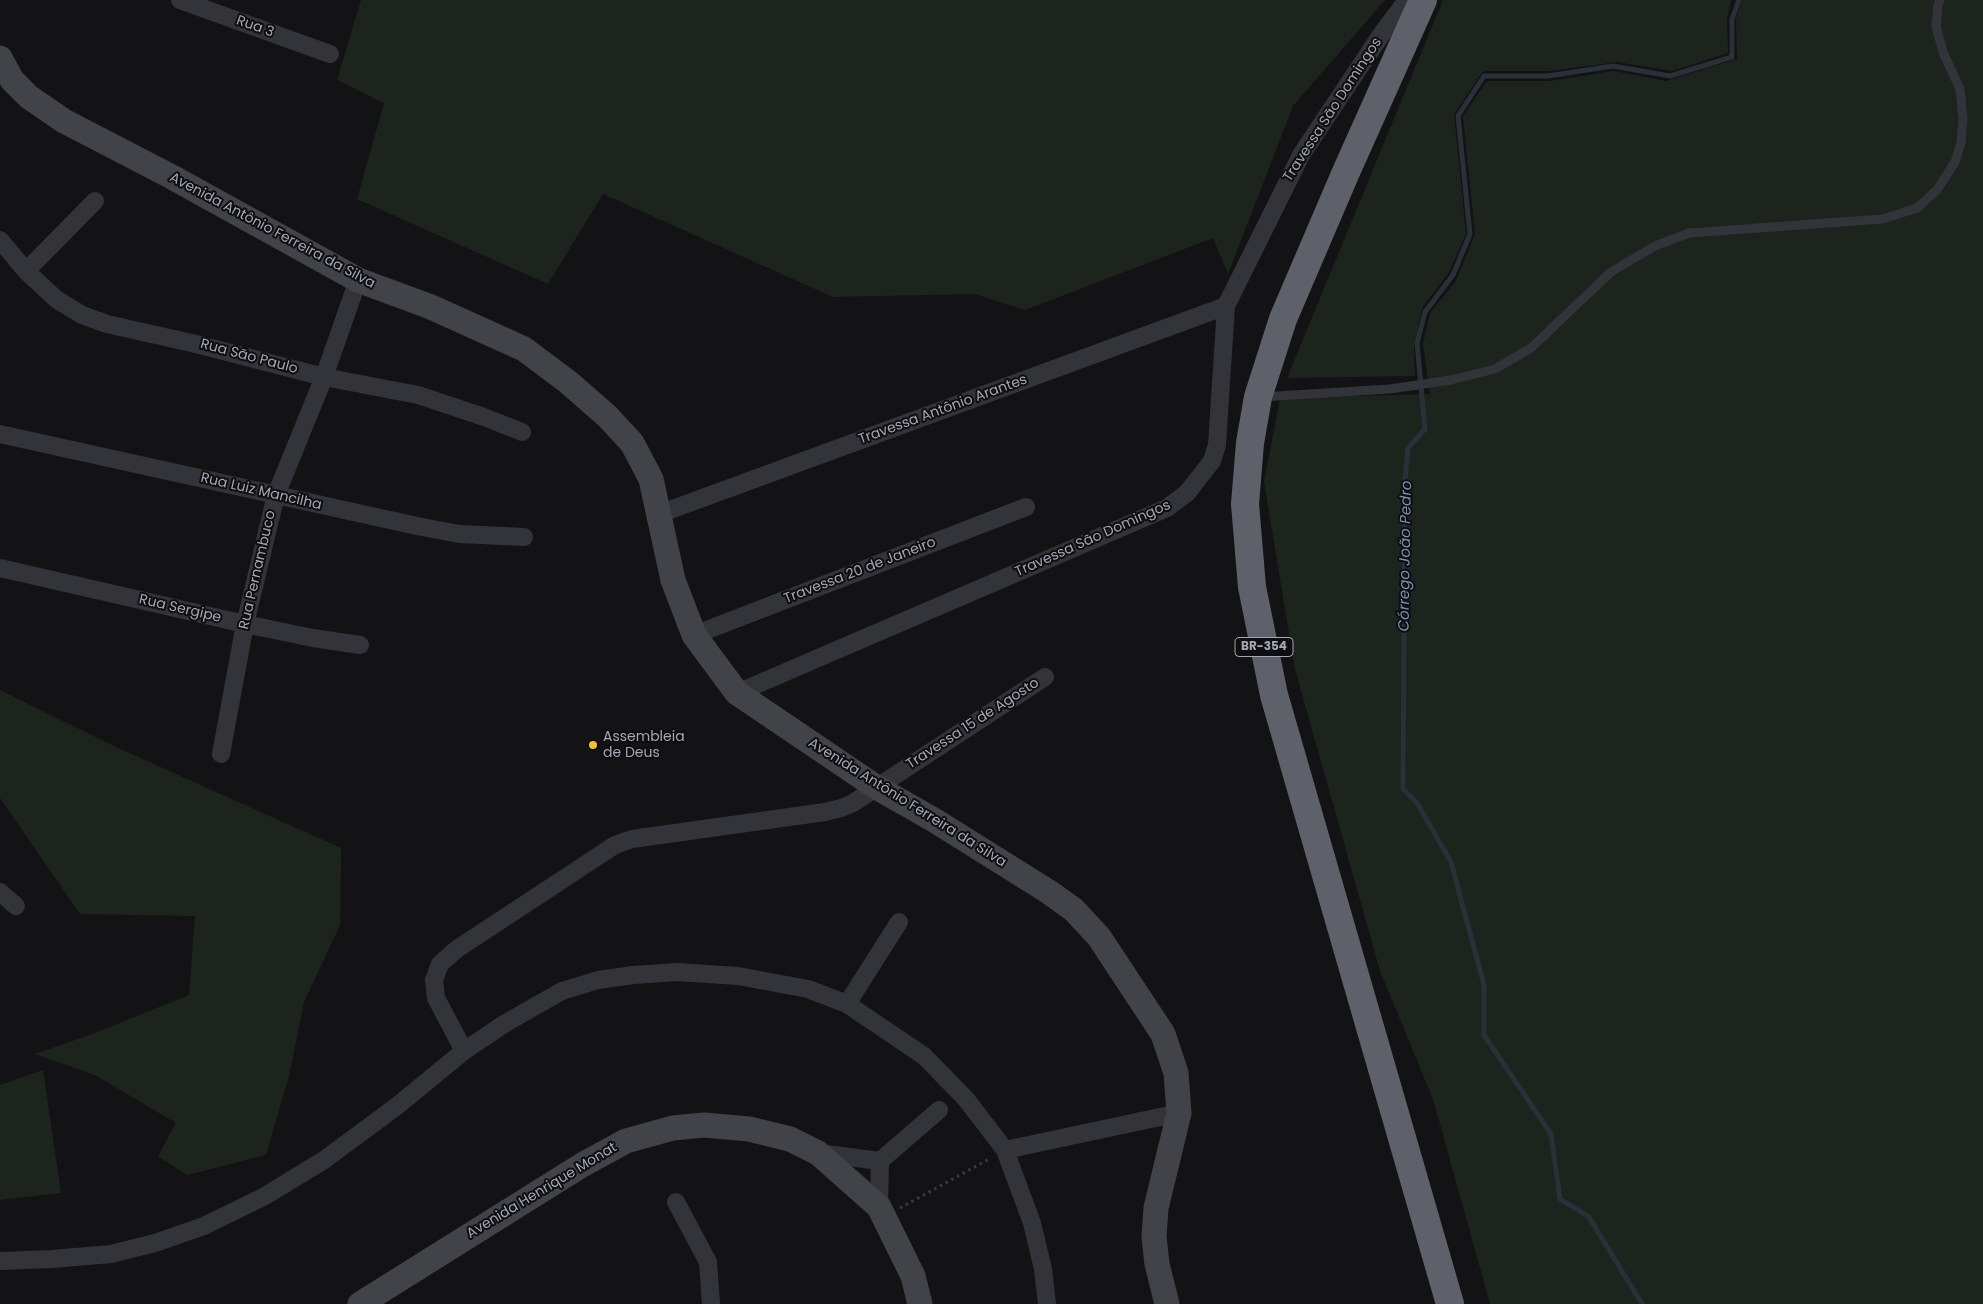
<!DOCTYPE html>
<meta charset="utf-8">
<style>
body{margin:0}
canvas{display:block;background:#131214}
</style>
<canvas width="1983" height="1304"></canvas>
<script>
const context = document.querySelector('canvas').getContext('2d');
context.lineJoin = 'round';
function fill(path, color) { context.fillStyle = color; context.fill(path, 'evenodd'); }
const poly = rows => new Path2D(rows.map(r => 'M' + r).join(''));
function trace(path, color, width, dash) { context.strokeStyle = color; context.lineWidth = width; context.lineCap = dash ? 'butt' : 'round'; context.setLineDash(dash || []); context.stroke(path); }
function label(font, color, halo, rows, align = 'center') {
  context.font = font + ' Poppins,sans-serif'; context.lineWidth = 4; context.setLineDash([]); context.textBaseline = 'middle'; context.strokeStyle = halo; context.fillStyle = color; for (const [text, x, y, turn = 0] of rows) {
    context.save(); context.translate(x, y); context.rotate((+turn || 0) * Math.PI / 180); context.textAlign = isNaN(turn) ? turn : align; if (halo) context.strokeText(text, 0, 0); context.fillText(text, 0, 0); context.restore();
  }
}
fill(poly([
 [361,0,1385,0,1293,106,1228,274,1213,238,1025,310,975,294,833,297,603,194,548,284,357,199,384,103,337,80],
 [1443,0,1731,0,1727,19,1728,53,1672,71,1617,62,1549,71,1483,71,1454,114,1466,234,1449,272,1422,308,1414,346,1415,376,1287,378],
 [1742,0,1983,0,1983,1304,1490,1304,1433,1099,1380,971,1295,669,1264,482,1280,398,1430,394,1423,344,1430,313,1456,281,1475,234,1463,116,1487,81,1550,81,1614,71,1666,81,1737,59,1736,19],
 [0,690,118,748,341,848,340,925,304,1002,289,1076,266,1155,187,1175,158,1156,176,1123,95,1075,35,1054,95,1033,189,995,195,916,80,914,0,798],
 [43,1070,61,1193,0,1200,0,1085]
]), '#1d241e');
trace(poly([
 [1642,1304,1589,1217,1560,1199,1551,1134,1484,1035,1484,985,1451,862,1417,803,1403,789,1405,481,1408,448,1425,429,1417,343,1425,312,1453,275,1470,234,1458,116,1484,76,1548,76,1613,66,1670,76,1732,57,1732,19,1739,0]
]), '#293038', 5);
trace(poly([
 [900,1208,991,1158]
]), '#393b40', 3, [2.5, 4]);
trace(poly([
 [1261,397,1390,389,1451,380,1495,369,1531,348,1611,272,1655,246,1689,233,1883,219,1917,208,1937,190,1955,162,1961,143,1963,119,1960,89,1943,52,1936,27,1938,5,1940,0]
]), '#333439', 9);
trace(poly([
 [180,0,330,54],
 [0,240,26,271,56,299,82,315,107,324,196,344,324,377,418,395,484,417,522,432],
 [26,271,95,201],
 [0,434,417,526,459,534,524,537],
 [659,514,1226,306],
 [0,568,245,624,313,638,360,645],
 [694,635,1026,507],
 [737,693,1167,508,1187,493,1212,461,1217,445,1226,306,1301,155,1381,35,1407,0],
 [221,754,245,624,276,495,324,377,358,280],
 [0,892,16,906],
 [847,1004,899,922],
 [464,1051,436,998,434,980,440,964,457,949,615,845,632,839,825,812,841,808,853,803,1045,677],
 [1005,1150,1179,1113],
 [818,1153,880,1161,939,1110],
 [676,1202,708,1262,711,1304],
 [879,1207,880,1161],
 [0,1261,52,1259,111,1254,155,1243,204,1226,265,1196,324,1160,397,1106,464,1051,504,1024,562,991,598,980,633,975,677,972,738,976,808,989,847,1004,924,1056,966,1099,1005,1150,1032,1223,1043,1269,1047,1304]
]), '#333439', 18);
trace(poly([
 [0,58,12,80,29,97,64,121,172,177,358,280,431,307,524,349,568,382,607,416,632,443,651,479,673,580,694,635,737,693,876,787,934,820,1049,892,1074,910,1099,937,1163,1034,1176,1073,1179,1113,1156,1208,1154,1237,1157,1264,1167,1304],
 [360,1304,582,1165,626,1141,673,1128,704,1125,749,1129,790,1139,818,1153,879,1207,913,1276,920,1304]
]), '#414349', 25);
trace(poly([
 [1423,0,1346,172,1283,319,1258,397,1250,443,1245,504,1252,587,1274,695,1450,1304]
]), '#5f616a', 28);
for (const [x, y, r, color] of [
 [593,745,5,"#f4c12b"]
]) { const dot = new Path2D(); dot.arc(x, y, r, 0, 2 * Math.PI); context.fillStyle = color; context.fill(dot); trace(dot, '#0e0d0f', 2); }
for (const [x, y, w] of [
 [1264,647,58]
]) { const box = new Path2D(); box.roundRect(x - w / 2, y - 9.5, w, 19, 4); context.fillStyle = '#0e0d0f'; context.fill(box); trace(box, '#a4a7b5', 1); }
label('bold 12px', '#a4a7b5', null, [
 ["BR-354",1264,647]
]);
label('14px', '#a4a7b5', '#0e0d0f', [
 ["Rua 3",255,27,20],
 ["Travessa São Domingos",1333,110,-57],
 ["Avenida Antônio Ferreira da Silva",272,231,28],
 ["Rua São Paulo",249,357,15],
 ["Travessa Antônio Arantes",943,410,-20],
 ["Rua Luiz Mancilha",261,492,13],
 ["Travessa São Domingos",1093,539,-24],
 ["Rua Pernambuco",258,570,-77],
 ["Travessa 20 de Janeiro",860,571,-21],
 ["Rua Sergipe",180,609,13],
 ["Travessa 15 de Agosto",973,724,-33],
 ["Avenida Antônio Ferreira da Silva",907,803,32],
 ["Avenida Henrique Monat",542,1191,-31]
]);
label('14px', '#a4a7b5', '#0e0d0f', [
 ["Assembleia",603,737],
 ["de Deus",603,753]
], 'left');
label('italic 15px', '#7a92b1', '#0e0d0f', [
 ["Córrego João Pedro",1406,556,-89]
]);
</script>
